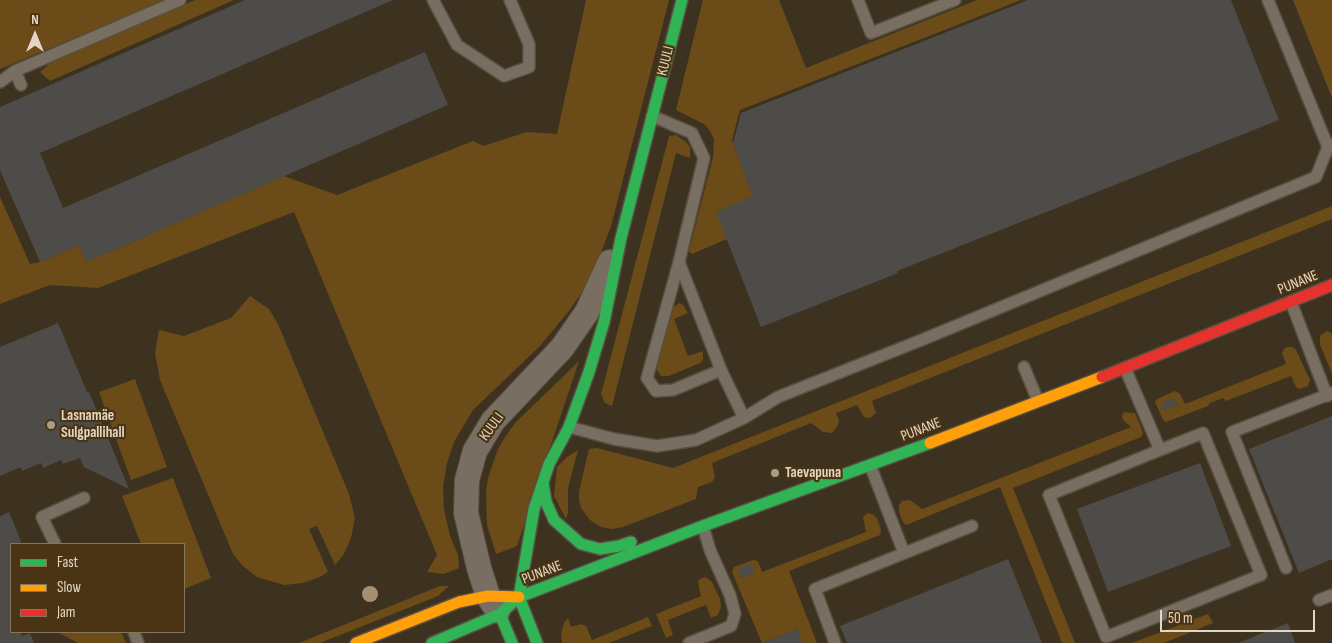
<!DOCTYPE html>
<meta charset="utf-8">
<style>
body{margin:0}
#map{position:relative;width:1332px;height:643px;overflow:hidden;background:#3d3120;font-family:"Sofia Sans Condensed",sans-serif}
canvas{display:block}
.legend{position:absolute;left:10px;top:543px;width:175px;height:90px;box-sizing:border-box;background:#4a3413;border:1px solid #87755a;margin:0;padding:6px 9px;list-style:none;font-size:15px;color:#e3d6c4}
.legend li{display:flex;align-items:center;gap:10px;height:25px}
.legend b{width:25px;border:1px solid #87755a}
.north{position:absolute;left:10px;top:10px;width:50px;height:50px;-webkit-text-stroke:4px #4a3413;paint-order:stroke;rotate:0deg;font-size:14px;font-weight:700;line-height:20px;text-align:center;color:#e3d6c4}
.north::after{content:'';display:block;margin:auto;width:18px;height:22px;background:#e3d6c4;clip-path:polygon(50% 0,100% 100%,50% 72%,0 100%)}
.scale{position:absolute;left:1160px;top:610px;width:155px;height:22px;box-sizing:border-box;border:2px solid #e3d6c4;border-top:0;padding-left:6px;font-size:15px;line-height:18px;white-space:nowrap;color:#e3d6c4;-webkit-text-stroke:4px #4a3413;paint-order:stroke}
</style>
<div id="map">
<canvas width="1332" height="643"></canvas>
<ul class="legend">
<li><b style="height:6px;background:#30b455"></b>Fast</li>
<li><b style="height:6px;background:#ff9f0a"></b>Slow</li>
<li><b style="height:6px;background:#e5322d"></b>Jam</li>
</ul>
<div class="north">N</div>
<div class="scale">50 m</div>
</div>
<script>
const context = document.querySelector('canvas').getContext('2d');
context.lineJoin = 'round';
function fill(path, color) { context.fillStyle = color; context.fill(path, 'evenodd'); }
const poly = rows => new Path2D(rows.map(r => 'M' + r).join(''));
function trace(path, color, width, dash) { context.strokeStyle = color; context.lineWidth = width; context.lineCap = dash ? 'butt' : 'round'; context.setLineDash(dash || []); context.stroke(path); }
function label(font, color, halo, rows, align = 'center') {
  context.font = font + ' "Sofia Sans Condensed",sans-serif'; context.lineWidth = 4.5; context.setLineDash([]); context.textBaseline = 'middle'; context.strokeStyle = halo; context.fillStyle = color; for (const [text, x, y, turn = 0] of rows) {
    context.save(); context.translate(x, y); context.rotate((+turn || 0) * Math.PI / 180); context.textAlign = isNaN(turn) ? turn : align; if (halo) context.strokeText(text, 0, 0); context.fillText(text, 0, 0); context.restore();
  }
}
fill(poly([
 [0,0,165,0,0,69],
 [195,0,234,0,50,81,40,72,53,61],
 [586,0,669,0,611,226,599,258,586,286,569,311,539,347,473,410,454,442,447,463,443,487,444,509,450,536,458,555,459,568,444,574,427,572,437,555,294,212,98,288,50,285,0,304,0,197,30,264,40,262,79,245,86,262,284,176,337,195,473,141,483,146,527,132,557,134],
 [703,0,779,0,806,68,977,0,1021,0,740,110,732,140,753,196,727,239,692,254,689,251,713,157,714,139,710,131,704,124,676,110],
 [1293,0,1332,0,1332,98],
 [676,135,686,142,690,147,690,158,676,153,612,406,605,403,601,394,669,136],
 [1332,206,1332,219,872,401,876,413,870,418,864,417,857,405,836,413,839,421,837,427,832,433,823,432,811,423,712,463,715,478,712,482,698,487,696,499,623,527,611,529,601,527,590,520,581,508,579,499,579,491,589,449,597,448,673,468],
 [250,296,269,309,278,324,349,494,355,518,351,538,344,554,335,565,317,526,309,529,328,572,320,577,303,583,284,585,257,577,242,565,233,554,160,380,155,353,159,330,184,336,231,318],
 [679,303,683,305,688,313,674,319,688,356,703,351,703,360,700,363,669,376,661,376,657,370,657,363,671,309],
 [1327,331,1331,333,1332,335,1332,373,1320,345,1320,336],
 [1287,347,1292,347,1296,350,1310,380,1308,386,1300,389,1296,387,1291,376,1226,401,1223,398,1210,403,1208,406,1166,422,1163,420,1155,402,1157,399,1175,391,1180,394,1185,404,1286,364,1282,353,1284,349],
 [579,361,517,546,496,554,487,525,486,492,488,478,498,449,505,437,516,422],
 [135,379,167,467,131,480,99,392],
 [1124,412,1135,413,1141,427,1143,433,1141,437,1013,488,1075,643,1062,643,1000,487,906,525,903,522,899,512,899,505,902,501,910,500,922,509,1131,427,1123,420,1122,416],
 [578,450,568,488,568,513,566,519,554,496,557,467,567,457],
 [173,478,211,578,184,589,184,544,141,544,122,496],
 [867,513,872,514,877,518,881,530,880,535,789,571,817,643,802,643,797,629,762,643,732,572,734,567,753,560,758,561,762,572,866,532,863,517],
 [706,577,712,582,720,599,721,607,718,615,711,618,706,605,668,620,673,635,666,638,656,614,701,596,698,582,700,579],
 [440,586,449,586,438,596,320,643,299,643],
 [1208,614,1213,623,1164,643,1132,643],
 [648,617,652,626,609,643,562,643,561,634,564,623,568,618,571,627,581,624,586,626,592,640],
 [57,632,121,632,126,643,78,643]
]), '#6b4c19');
fill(poly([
 [245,0,393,0,40,153,63,208,425,52,448,105,86,262,79,245,40,262,0,170,0,107],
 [1028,0,1231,0,1279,120,897,271,898,273,761,327,716,212,753,196,733,143,741,113],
 [58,323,87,392,89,392,129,489,84,467,80,458,63,464,61,460,43,468,41,463,22,471,21,467,0,476,0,347],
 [1175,398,1178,405,1164,410,1161,403],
 [1332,416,1332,559,1299,573,1249,449],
 [1200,463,1231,546,1108,592,1077,509],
 [9,512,22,544,11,544,11,632,20,632,22,636,30,633,34,643,0,643,0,516],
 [1008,559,1042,643,847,643,840,626],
 [751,563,755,573,741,578,737,569],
 [1288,623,1295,643,1238,643],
 [797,629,802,643,762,643]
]), '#4e4c49');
const lane = poly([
 [433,0,457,45,504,76,529,67,529,44,510,0],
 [858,0,871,33,955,0],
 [1268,0,1328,147],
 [0,82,15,71],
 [21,85,15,71,180,0],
 [652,116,692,133,704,158,679,262,721,370,744,418],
 [679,262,647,378,656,391,673,390,721,370],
 [1291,302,1327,396],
 [1024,367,1038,401],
 [1125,368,1160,450,1203,433,1261,575,1106,637,1049,495,1160,450],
 [569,427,614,439,657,446,696,440,744,418,778,397,924,339,1316,177,1328,147,1332,145],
 [870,465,904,553],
 [55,544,42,517,84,498],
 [1286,568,1232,432,1332,393],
 [1319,600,1332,595],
 [134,632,138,643],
 [689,643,731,626,735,614,730,595,710,550,703,526],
 [835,643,815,589,972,526]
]);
const street = poly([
 [498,611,488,596,479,568,466,513,467,480,475,451,493,421,562,348,587,312,610,262]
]);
const fast = poly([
 [543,483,546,502,554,520,581,544,600,549,619,546,631,542],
 [500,614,512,643],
 [432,643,500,614,519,597,703,526,930,443],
 [537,643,519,597,534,509,549,464,569,427,589,372,604,322,621,238,682,0]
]);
const slow = poly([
 [930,443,1102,377],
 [356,643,459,602,488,596,519,597]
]);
const jam = poly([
 [1102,377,1332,285]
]);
trace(lane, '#594f41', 14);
trace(street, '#594f41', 26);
trace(fast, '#594f41', 14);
trace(slow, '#594f41', 14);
trace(jam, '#594f41', 14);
trace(lane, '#786f62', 11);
trace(street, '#786f62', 24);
trace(fast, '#30b455', 11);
trace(slow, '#ff9f0a', 11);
trace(jam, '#e5322d', 11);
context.fillStyle = '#a48f72';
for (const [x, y] of [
 [370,594]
]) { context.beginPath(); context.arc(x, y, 8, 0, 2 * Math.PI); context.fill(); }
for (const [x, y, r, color] of [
 [51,425,5,"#a99c8b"],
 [775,473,5,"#a99c8b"]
]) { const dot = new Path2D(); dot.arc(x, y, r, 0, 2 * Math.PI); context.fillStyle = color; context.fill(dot); trace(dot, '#4a3413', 2); }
label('15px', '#e3d6c4', '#4a3413', [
 ["KUULI",666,61,-76],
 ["PUNANE",1298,283,-22],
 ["KUULI",492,427,-54],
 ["PUNANE",921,430,-21],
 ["PUNANE",542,573,-21]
]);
label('bold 15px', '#e3d6c4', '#4a3413', [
 ["Lasnamäe",61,416],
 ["Sulgpallihall",61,433],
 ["Taevapuna",785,473]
], 'left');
</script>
